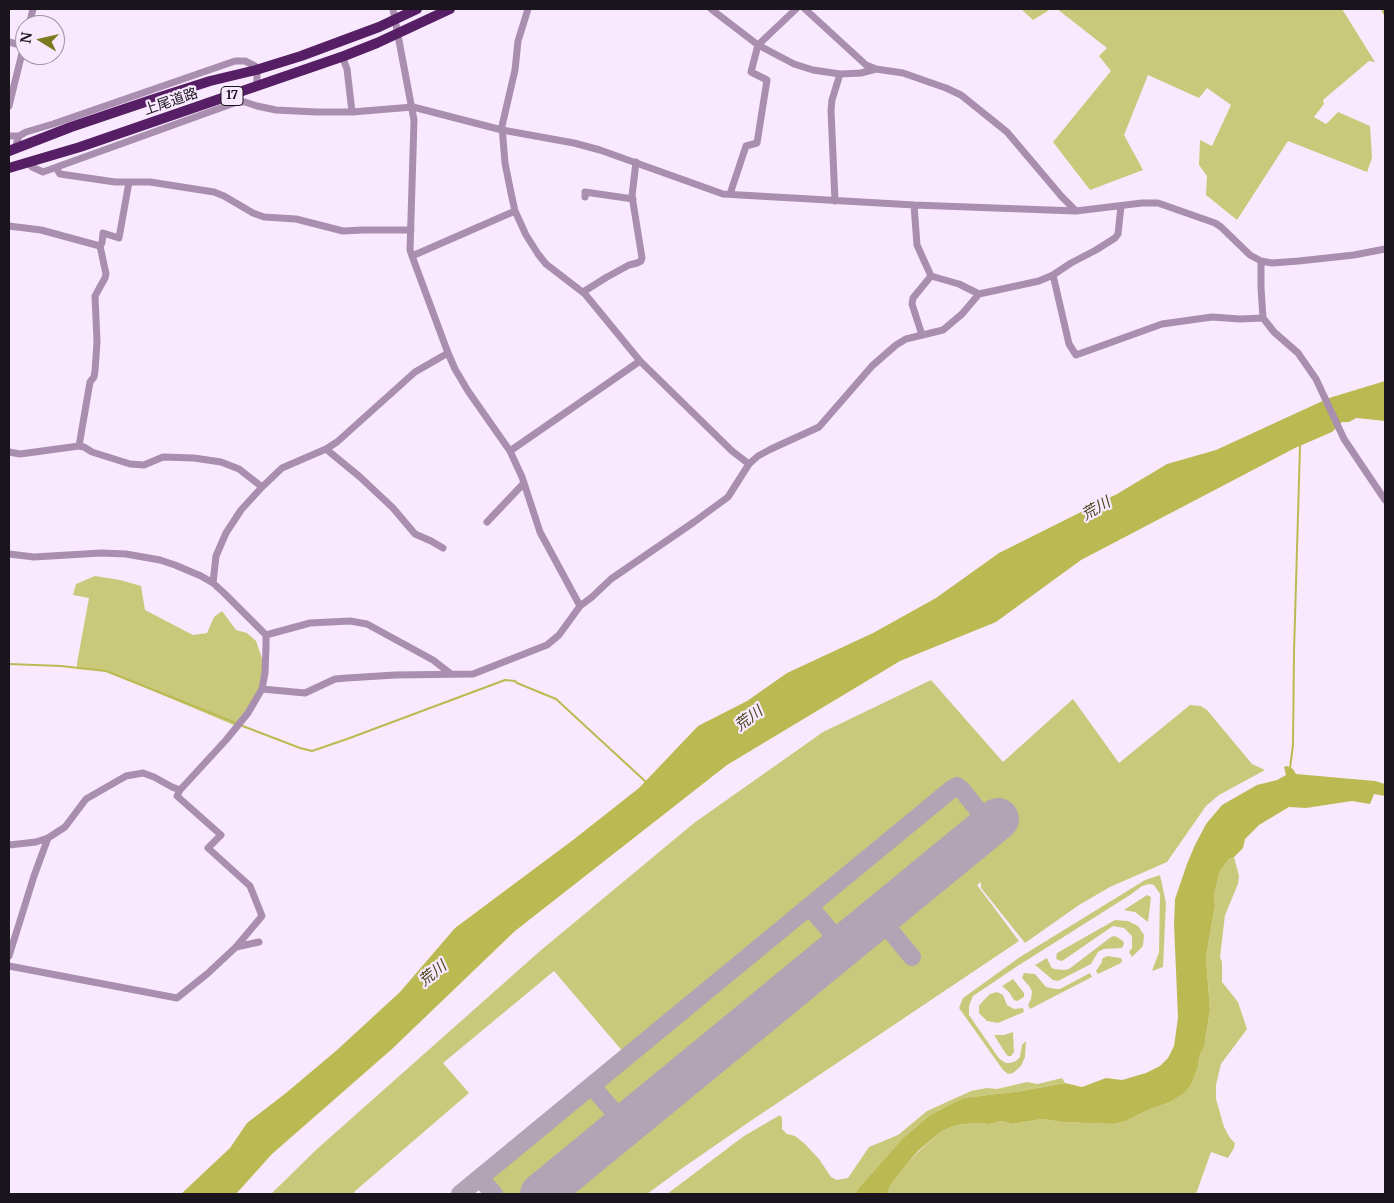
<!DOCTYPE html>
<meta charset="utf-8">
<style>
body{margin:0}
#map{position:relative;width:1394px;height:1203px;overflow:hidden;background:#f9e9fe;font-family:Merriweather,serif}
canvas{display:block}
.frame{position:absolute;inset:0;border:10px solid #1a151c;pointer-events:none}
.north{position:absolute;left:15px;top:15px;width:50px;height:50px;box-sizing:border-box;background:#f9e9fe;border:1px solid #a094a4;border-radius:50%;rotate:279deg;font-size:14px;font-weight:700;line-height:20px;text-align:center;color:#1a151c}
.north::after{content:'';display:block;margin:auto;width:18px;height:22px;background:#7c7b22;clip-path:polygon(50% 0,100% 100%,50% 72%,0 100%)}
</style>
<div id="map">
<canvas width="1394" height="1203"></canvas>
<div class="frame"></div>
<div class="north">N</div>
</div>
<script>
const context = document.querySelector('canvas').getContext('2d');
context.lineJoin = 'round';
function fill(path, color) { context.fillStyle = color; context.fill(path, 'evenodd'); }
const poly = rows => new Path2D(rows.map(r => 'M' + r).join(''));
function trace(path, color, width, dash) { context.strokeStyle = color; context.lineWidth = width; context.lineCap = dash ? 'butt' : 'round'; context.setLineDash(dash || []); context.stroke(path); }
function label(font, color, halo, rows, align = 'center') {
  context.font = font + ' Merriweather,"Noto Sans JP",serif'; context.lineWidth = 4.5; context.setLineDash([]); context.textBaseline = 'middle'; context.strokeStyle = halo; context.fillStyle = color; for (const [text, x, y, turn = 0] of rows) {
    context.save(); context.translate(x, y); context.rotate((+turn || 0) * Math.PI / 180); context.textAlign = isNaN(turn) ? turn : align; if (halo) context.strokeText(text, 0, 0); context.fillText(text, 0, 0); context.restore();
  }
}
fill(poly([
 [1021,9,1051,9,1033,20],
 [1057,9,1342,9,1375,62,1369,61,1323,100,1324,104,1314,117,1326,124,1338,112,1370,126,1372,158,1367,172,1288,141,1237,220,1206,195,1207,176,1199,165,1200,140,1212,146,1231,105,1207,88,1199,98,1148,75,1124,135,1143,170,1090,190,1053,142,1111,71,1099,56,1107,48],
 [95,576,120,580,141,586,145,610,193,635,207,633,214,617,222,611,236,630,247,633,256,641,266,670,262,689,236,726,106,671,77,669,77,663,89,598,73,595,76,584],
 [931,680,1003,762,1073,699,1119,763,1190,705,1201,706,1207,710,1252,764,1265,770,1219,795,1206,806,1167,862,1110,887,1079,905,1025,943,981,888,981,882,977,885,1019,941,752,1120,681,1169,647,1194,561,1194,1006,825,994,808,988,814,958,778,624,1053,554,971,443,1063,469,1093,354,1192,355,1194,271,1194,317,1149,540,951,694,823,823,732],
 [956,793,979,821,839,934,816,907],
 [1234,857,1239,876,1238,884,1225,915,1220,957,1222,962,1222,982,1238,1002,1247,1029,1221,1064,1216,1085,1216,1099,1224,1127,1230,1138,1235,1143,1234,1148,1228,1158,1211,1152,1196,1194,887,1194,890,1186,906,1165,919,1151,942,1131,957,1125,974,1123,989,1124,1001,1121,1012,1124,1042,1119,1063,1122,1114,1124,1126,1121,1150,1109,1168,1103,1198,1066,1200,1054,1204,1048,1210,1010,1206,957,1215,906,1214,895,1220,871,1229,859],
 [1160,875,1166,903,1163,967,1152,971,1159,952,1160,894,1154,885,1149,884,1142,886,1130,895,1016,967,973,996,969,1006,969,1015,998,1057,1001,1060,1006,1063,1010,1063,1016,1061,1020,1057,1022,1045,1026,1041,1025,1057,1021,1066,1013,1073,1008,1074,1003,1070,959,1008,963,998,1020,957,1145,880],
 [1147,895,1151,897,1148,922,1135,912,1124,910],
 [807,914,831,941,623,1114,601,1087],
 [1115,920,1128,921,1138,926,1144,935,1143,946,1132,957,1129,952,1132,948,1132,936,1124,928,1113,926,1065,959,1062,961,1058,960,1056,958,1057,953],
 [1114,936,1117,937,1123,941,1124,944,1122,948,1104,949,1098,952,1091,964,1058,981,1053,980,1035,965,1047,958,1051,967,1054,969,1064,970,1069,969,1111,937],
 [1107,956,1121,958,1122,961,1121,963,1098,974,1096,971,1102,962,1102,959],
 [1024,973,1035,974,1046,987,1056,989,1060,989,1090,973,1092,977,1030,1009,1028,1005,1031,999,1032,991,1029,986,1022,978],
 [1013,979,1024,993,1024,997,1017,1001,1014,1000,1009,992,1002,986],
 [997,992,1003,995,1007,1005,1014,1009,1023,1008,1024,1012,998,1023,987,1021,979,1013,979,1006,983,1001,990,994],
 [1013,1032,1014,1052,1011,1056,1008,1056,1006,1054,994,1035,1004,1035],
 [1062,1078,1065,1083,1022,1091,963,1098,930,1115,902,1139,857,1190,856,1194,667,1194,744,1136,780,1115,782,1118,782,1129,787,1134,795,1136,804,1143,819,1159,831,1177,837,1180,848,1178,869,1147,898,1135,927,1111,971,1091,987,1088,997,1089,1027,1082,1038,1084],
 [592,1095,612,1121,521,1194,501,1194,488,1178]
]), '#c9c97b');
fill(poly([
 [1385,381,1385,421,1356,418,1349,422,1342,422,1332,432,1295,448,1081,560,996,622,900,661,727,765,515,931,392,1049,272,1154,236,1194,181,1194,230,1148,247,1123,286,1093,337,1050,400,992,455,928,573,840,639,788,698,726,747,701,787,673,873,633,936,598,999,553,1117,494,1167,464,1216,450,1329,398],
 [1287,766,1293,769,1296,774,1375,781,1385,784,1385,796,1374,794,1370,804,1352,801,1306,808,1289,807,1259,825,1245,839,1243,848,1234,857,1229,859,1220,871,1214,895,1215,906,1206,957,1210,1010,1204,1048,1200,1054,1198,1066,1191,1084,1184,1093,1168,1103,1150,1109,1126,1121,1114,1124,1063,1122,1042,1119,1012,1124,1001,1121,989,1124,974,1123,957,1125,942,1131,918,1151,906,1165,890,1186,887,1194,856,1194,857,1190,902,1139,930,1115,963,1098,1022,1091,1065,1083,1082,1087,1106,1078,1122,1080,1146,1073,1160,1066,1168,1058,1174,1046,1178,1018,1174,924,1175,899,1187,864,1195,845,1206,824,1222,805,1257,785,1277,780,1286,775,1284,767]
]), '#bbba52');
trace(poly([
 [1382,9,1385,15],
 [9,664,61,666,106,671,236,723],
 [240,725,300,748,312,751,347,739,505,680,515,681,517,683,556,699,646,782],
 [1290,768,1293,745,1294,652,1300,446]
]), '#bbba52', 2);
trace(poly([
 [809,906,843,946],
 [879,917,912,957],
 [592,1086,625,1125],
 [480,1178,494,1194],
 [460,1194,953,788,957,786,962,790,990,825]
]), '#b1a4b5', 18);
trace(poly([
 [541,1194,998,819]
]), '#b1a4b5', 42);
trace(poly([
 [393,9,414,120,410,250,412,256,448,353,455,369,468,391,510,451,522,477,540,532,580,606],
 [528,9,518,41,515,70,502,126,505,163,511,193,515,211,526,235,538,254,546,264,585,294,640,361,732,451,749,464],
 [711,9,758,45,794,64,813,70,840,74,861,73,876,69],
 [805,9,866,65,876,69,903,73,946,88,961,95,1007,132,1062,197,1076,211],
 [29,25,33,9],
 [9,42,24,46],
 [344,61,347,69,352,112],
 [9,106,25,41],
 [9,136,19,136],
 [15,148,19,136,26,132,53,124,235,61,245,61,255,66,257,70,257,82,254,88],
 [28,162,32,167,43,172,237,102,245,102,257,106,276,110,316,112,352,112,413,107,502,130,574,143,600,150,723,194,914,205,1076,211,1142,203,1158,203,1215,223,1221,227,1250,255,1261,261,1272,263,1299,261,1354,255,1385,249],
 [56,168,60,174,115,182,150,182,214,192,224,196,253,213,264,217,296,219,343,231,363,230,411,230],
 [730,194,746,146,757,143,767,80,751,72,758,45,796,9],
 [585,197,585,192,633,199],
 [835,201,831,110,832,100,840,74],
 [914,205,917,245,931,276],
 [9,226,41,230,100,246,106,274,105,278,95,296,97,342,95,371,94,377,90,382,79,446],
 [100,246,102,243,103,233,119,238,129,182],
 [412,256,515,211],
 [1261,261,1261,288,1263,318,1274,332,1298,353,1316,379,1344,439,1385,500],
 [1053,275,1069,344,1076,355,1162,324,1212,317,1240,319,1263,318],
 [931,276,959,284,979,294,1039,281,1053,275,1071,263,1096,250,1115,238,1118,234,1121,206],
 [583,292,607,277,629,265,637,263,641,261,642,258,632,196,636,162],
 [922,335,912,304,913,298,931,276],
 [326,449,360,477,393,508,415,534,431,541,443,548],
 [510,451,640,361],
 [9,452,20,454,79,446,84,447,92,452,130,464,144,465,163,457,194,458,221,462,239,469,262,487],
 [487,522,524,483],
 [9,554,34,557,101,553,126,554,160,560,175,565,201,576,213,583,224,593,266,635,266,647,265,673,262,689,248,713,226,740,180,790,177,796,221,835,208,848,250,886,262,916,236,947,207,974,177,998,9,966],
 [213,583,216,556,226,533,241,510,262,487,282,468,326,449,337,442,415,372,448,353],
 [266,635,310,623,350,621,367,624,433,660,451,674],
 [262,689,305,693,335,679,347,678,395,675,473,674,547,645,559,635,580,606,592,597,611,579,694,522,728,497,749,464,758,456,771,449,819,427,872,366,896,345,906,339,943,330,962,314,979,294],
 [9,845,36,842,48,838,65,827,86,799,126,776,143,773,154,777,172,787,180,790],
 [236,947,259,942],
 [9,956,34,876,48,838]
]), '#a98eb0', 7);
trace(poly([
 [9,151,71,127,151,100,210,81,256,70,301,56,379,27,417,9],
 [9,168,80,147,344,56,377,43,450,9]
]), '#561e64', 10);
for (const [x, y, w] of [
 [232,96,22]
]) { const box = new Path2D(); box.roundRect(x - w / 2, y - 9.5, w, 19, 4); context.fillStyle = '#f9e9fe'; context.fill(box); trace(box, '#1a151c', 1); }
label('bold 12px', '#1a151c', null, [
 ["17",232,96]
]);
label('14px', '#1a151c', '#f9e9fe', [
 ["上尾道路",171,102,-19]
]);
label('italic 15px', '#454419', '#f9e9fe', [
 ["荒川",1096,509,-30],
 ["荒川",749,719,-37],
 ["荒川",433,974,-39]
]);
</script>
